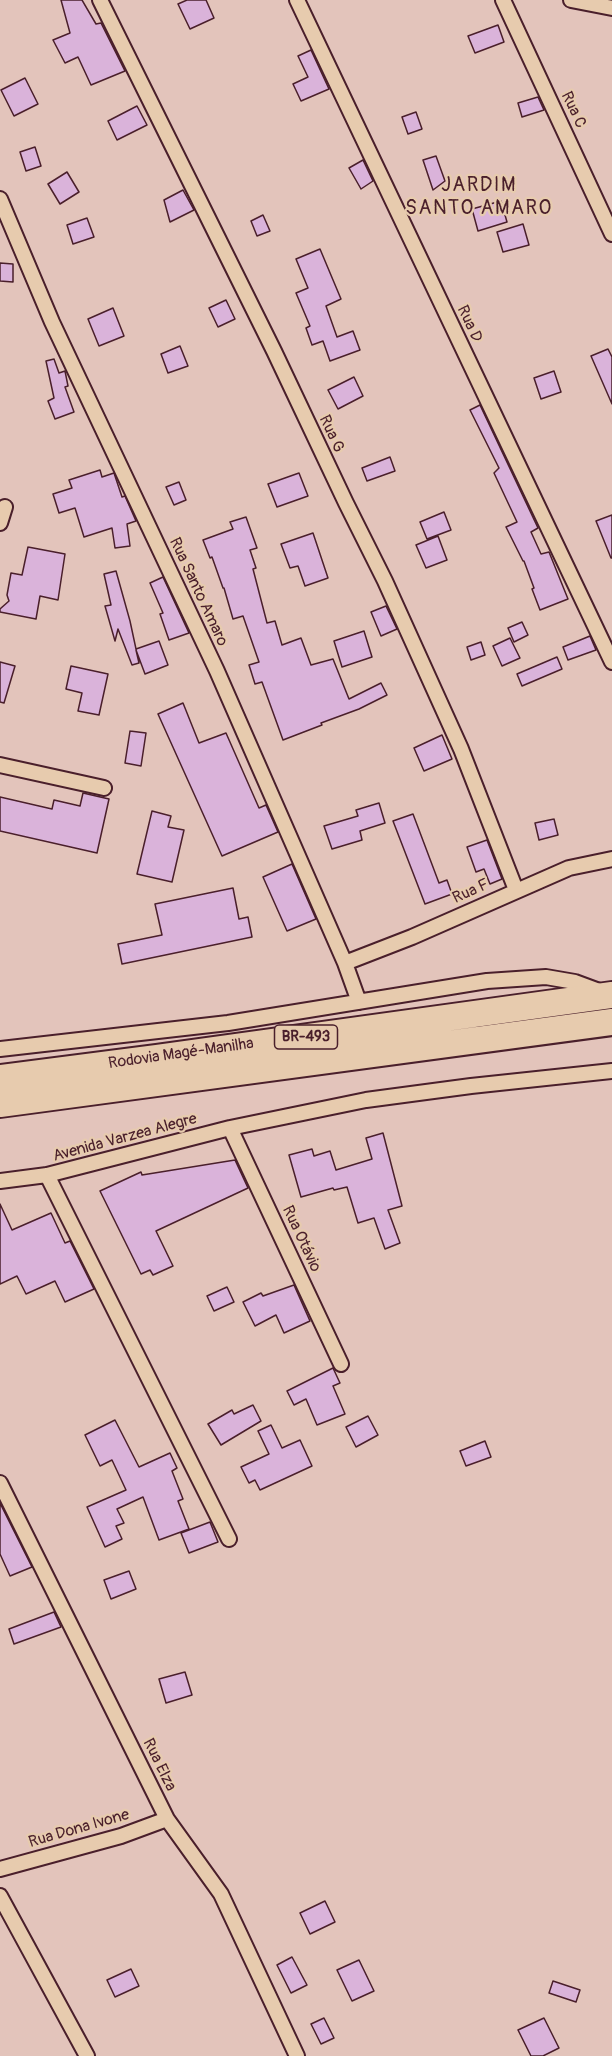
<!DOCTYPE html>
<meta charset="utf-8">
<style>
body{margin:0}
canvas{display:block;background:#e3c4bb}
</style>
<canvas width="612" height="2056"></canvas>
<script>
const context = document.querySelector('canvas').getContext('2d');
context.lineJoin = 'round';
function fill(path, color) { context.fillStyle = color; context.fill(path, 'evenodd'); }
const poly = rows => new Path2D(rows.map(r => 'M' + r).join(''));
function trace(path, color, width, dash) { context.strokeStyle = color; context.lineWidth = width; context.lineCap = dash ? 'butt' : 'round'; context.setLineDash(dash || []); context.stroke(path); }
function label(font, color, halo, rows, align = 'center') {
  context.font = font + ' Pangolin,sans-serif'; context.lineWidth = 4.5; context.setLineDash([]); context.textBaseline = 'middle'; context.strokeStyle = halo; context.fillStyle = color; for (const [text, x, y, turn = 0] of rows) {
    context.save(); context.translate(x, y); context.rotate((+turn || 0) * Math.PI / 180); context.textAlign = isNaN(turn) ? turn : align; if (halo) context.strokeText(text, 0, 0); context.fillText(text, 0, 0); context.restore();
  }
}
const building = poly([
 [61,0,82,0,96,24,101,23,125,71,91,85,78,57,65,63,53,40,70,33,61,0],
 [187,0,206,0,214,18,190,29,178,4,187,0],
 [498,25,504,42,475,53,468,36,498,25],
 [311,50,329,89,301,101,293,84,308,77,298,56,311,50],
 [25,78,38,104,14,116,1,90,25,78],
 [538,97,544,110,522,117,518,103,538,97],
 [137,106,147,125,117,140,108,121,137,106],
 [416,112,422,129,408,134,402,117,416,112],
 [35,147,41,166,26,171,20,152,35,147],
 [436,156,445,181,433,190,423,160,436,156],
 [363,160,373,181,361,189,349,168,363,160],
 [67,172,79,192,60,204,48,184,67,172],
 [183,190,194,210,170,222,164,200,183,190],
 [501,201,507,222,478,231,472,209,501,201],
 [263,215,270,231,257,236,251,221,263,215],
 [87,218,94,237,73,244,67,225,87,218],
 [523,224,529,245,503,252,497,232,523,224],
 [320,249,341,299,326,306,337,337,353,331,360,350,330,361,323,341,312,345,306,328,310,326,296,293,308,288,296,259,320,249],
 [0,263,13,264,13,282,0,281,0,263],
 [226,300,235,319,218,327,209,308,226,300],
 [113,308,124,336,99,346,88,319,113,308],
 [180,346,188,366,168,373,161,354,180,346],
 [608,349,612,357,612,404,591,356,608,349],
 [54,359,59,373,65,371,68,386,65,387,74,412,55,419,48,401,54,398,46,361,54,359],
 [554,371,561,392,541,399,534,378,554,371],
 [354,377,363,396,338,409,328,390,354,377],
 [480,405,538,528,531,532,541,554,549,552,568,599,540,610,532,589,534,588,524,561,523,561,506,527,517,522,494,473,499,468,470,410,480,405],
 [390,457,395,471,367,481,362,468,390,457],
 [100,470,102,477,114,473,122,497,125,496,136,521,127,524,130,546,115,548,112,528,84,537,75,508,59,513,53,494,72,488,69,480,100,470],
 [299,473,308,496,277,507,268,484,299,473],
 [179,482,186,500,174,505,166,487,179,482],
 [444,512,451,530,427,539,420,522,444,512],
 [612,515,612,558,611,558,596,521,612,515],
 [246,517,257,548,250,550,256,568,253,569,267,623,275,621,282,645,301,638,311,665,333,659,349,699,381,683,387,695,359,709,321,723,322,725,283,740,262,682,255,684,249,665,259,662,243,616,233,619,224,588,223,588,212,557,210,558,203,540,233,529,230,522,246,517],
 [313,533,328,578,305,586,298,566,290,568,281,544,313,533],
 [438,536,447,560,426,568,416,545,438,536],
 [28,547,65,554,58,600,40,596,36,619,0,612,0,609,9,601,7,595,11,573,22,575,28,547],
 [116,571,130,621,136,649,159,641,168,665,145,674,136,650,139,663,132,665,118,629,115,641,105,606,111,605,104,574,116,571],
 [163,577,189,633,169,640,160,614,163,613,150,583,163,577],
 [386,606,397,629,381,636,371,612,386,606],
 [522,622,528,635,514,642,508,628,522,622],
 [364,631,372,657,342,667,334,641,364,631],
 [590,636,596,650,568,660,563,647,590,636],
 [510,638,520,658,502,666,493,646,510,638],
 [481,642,485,655,471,660,467,647,481,642],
 [557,657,562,669,522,686,517,674,557,657],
 [0,662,15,666,4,703,0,702,0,662],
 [71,666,108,674,99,715,78,711,82,693,66,689,71,666],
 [183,703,199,743,226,733,259,808,266,805,278,832,222,856,158,714,183,703],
 [130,731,146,733,141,766,125,763,130,731],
 [442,735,452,759,424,771,414,748,442,735],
 [83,793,109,799,97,853,0,831,0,797,52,809,54,800,80,806,83,793],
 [379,803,385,823,360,831,362,840,332,849,324,826,358,816,356,810,379,803],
 [152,811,171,816,168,827,184,830,172,882,137,874,152,811],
 [413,814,439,883,447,880,452,894,425,904,393,821,413,814],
 [554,819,558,835,539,840,535,823,554,819],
 [487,840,502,879,490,884,484,869,476,872,467,847,487,840],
 [292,864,316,919,287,931,263,877,292,864],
 [233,888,239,919,248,917,252,937,122,964,118,944,162,935,155,904,233,888],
 [383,1133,402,1206,388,1210,400,1243,385,1249,374,1218,358,1223,347,1187,334,1190,333,1188,301,1197,289,1155,312,1149,314,1156,330,1151,336,1170,372,1159,366,1138,383,1133],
 [235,1160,248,1188,156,1231,173,1266,153,1275,150,1270,141,1274,100,1191,141,1172,142,1175,235,1160],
 [0,1204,12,1230,51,1213,65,1243,70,1241,94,1289,65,1302,55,1281,26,1294,17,1276,0,1284,0,1204],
 [294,1285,310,1321,284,1333,276,1315,255,1326,243,1302,261,1293,263,1296,294,1285],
 [227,1287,234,1302,214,1311,207,1296,227,1287],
 [333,1368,340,1383,333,1386,345,1414,317,1425,306,1399,294,1405,287,1391,333,1368],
 [253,1405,261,1421,221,1445,208,1424,232,1410,234,1414,253,1405],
 [368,1416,378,1435,356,1447,346,1427,368,1416],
 [115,1420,139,1467,170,1453,177,1468,172,1471,183,1499,178,1501,189,1529,159,1540,143,1497,117,1509,124,1523,116,1526,122,1539,105,1547,87,1507,126,1490,112,1460,100,1466,85,1435,115,1420],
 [271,1425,282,1448,300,1440,312,1466,260,1490,255,1480,249,1483,241,1467,269,1454,258,1431,271,1425],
 [485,1441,491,1457,466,1466,460,1451,485,1441],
 [0,1503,32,1567,10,1576,0,1554,0,1503],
 [210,1522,218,1542,189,1553,181,1533,210,1522],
 [129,1571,136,1589,111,1599,104,1580,129,1571],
 [54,1612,61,1627,14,1644,9,1629,54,1612],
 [185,1672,192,1695,166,1703,159,1679,185,1672],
 [325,1901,335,1922,310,1934,300,1913,325,1901],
 [292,1957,307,1985,291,1993,277,1965,292,1957],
 [359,1960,374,1991,352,2001,337,1970,359,1960],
 [131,1969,139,1986,115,1997,107,1980,131,1969],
 [553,1981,580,1990,576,2002,549,1993,553,1981],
 [324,2018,334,2038,321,2044,311,2024,324,2018],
 [544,2018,559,2048,543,2056,531,2056,518,2030,544,2018]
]);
fill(building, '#dab3da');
trace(building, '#4a1f2b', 1.5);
const street = poly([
 [100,0,274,351,346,503,385,581,461,749,516,890],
 [297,0,612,662],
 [503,0,612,234],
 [571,0,612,8],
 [0,199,52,322,217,671,345,963,359,1002],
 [0,523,5,507],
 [0,765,104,788],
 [345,963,412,937,569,868,612,859],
 [0,1049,228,1023,487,981,546,977,575,982,602,992],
 [230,1128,341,1364],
 [47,1175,229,1539],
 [0,1181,47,1175,230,1128,366,1100,471,1086,612,1071],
 [0,1483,167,1819,221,1894,297,2056],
 [0,1869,121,1836,167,1819],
 [0,1896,87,2056]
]);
const highway = poly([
 [0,1078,157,1058,612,995],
 [0,1104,612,1022]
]);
trace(street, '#4a1f2b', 18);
trace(highway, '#4a1f2b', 30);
trace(street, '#e7cbae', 14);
trace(highway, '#e7cbae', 26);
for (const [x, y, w] of [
 [306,1037,63]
]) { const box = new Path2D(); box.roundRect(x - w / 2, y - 12, w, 24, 4.5); context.fillStyle = '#e7cbae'; context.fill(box); trace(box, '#4a1f2b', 1.5); }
label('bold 15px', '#4a1f2b', null, [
 ["BR-493",306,1037]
]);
label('16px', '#4a1f2b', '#e7cbae', [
 ["Rua C",573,110,65],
 ["Rua D",469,324,65],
 ["Rua G",331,434,65],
 ["Rua Santo Amaro",198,592,65],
 ["Rua F",471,892,-24],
 ["Rodovia Magé-Manilha",181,1054,-8],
 ["Avenida Varzea Alegre",125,1138,-15],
 ["Rua Otávio",301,1239,65],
 ["Rua Elza",159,1765,64],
 ["Rua Dona Ivone",79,1829,-16]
]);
context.letterSpacing = '1.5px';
label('20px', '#4a1f2b', '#e7cbae', [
 ["JARDIM",479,186],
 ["SANTO AMARO",479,209]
]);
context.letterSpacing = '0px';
</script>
